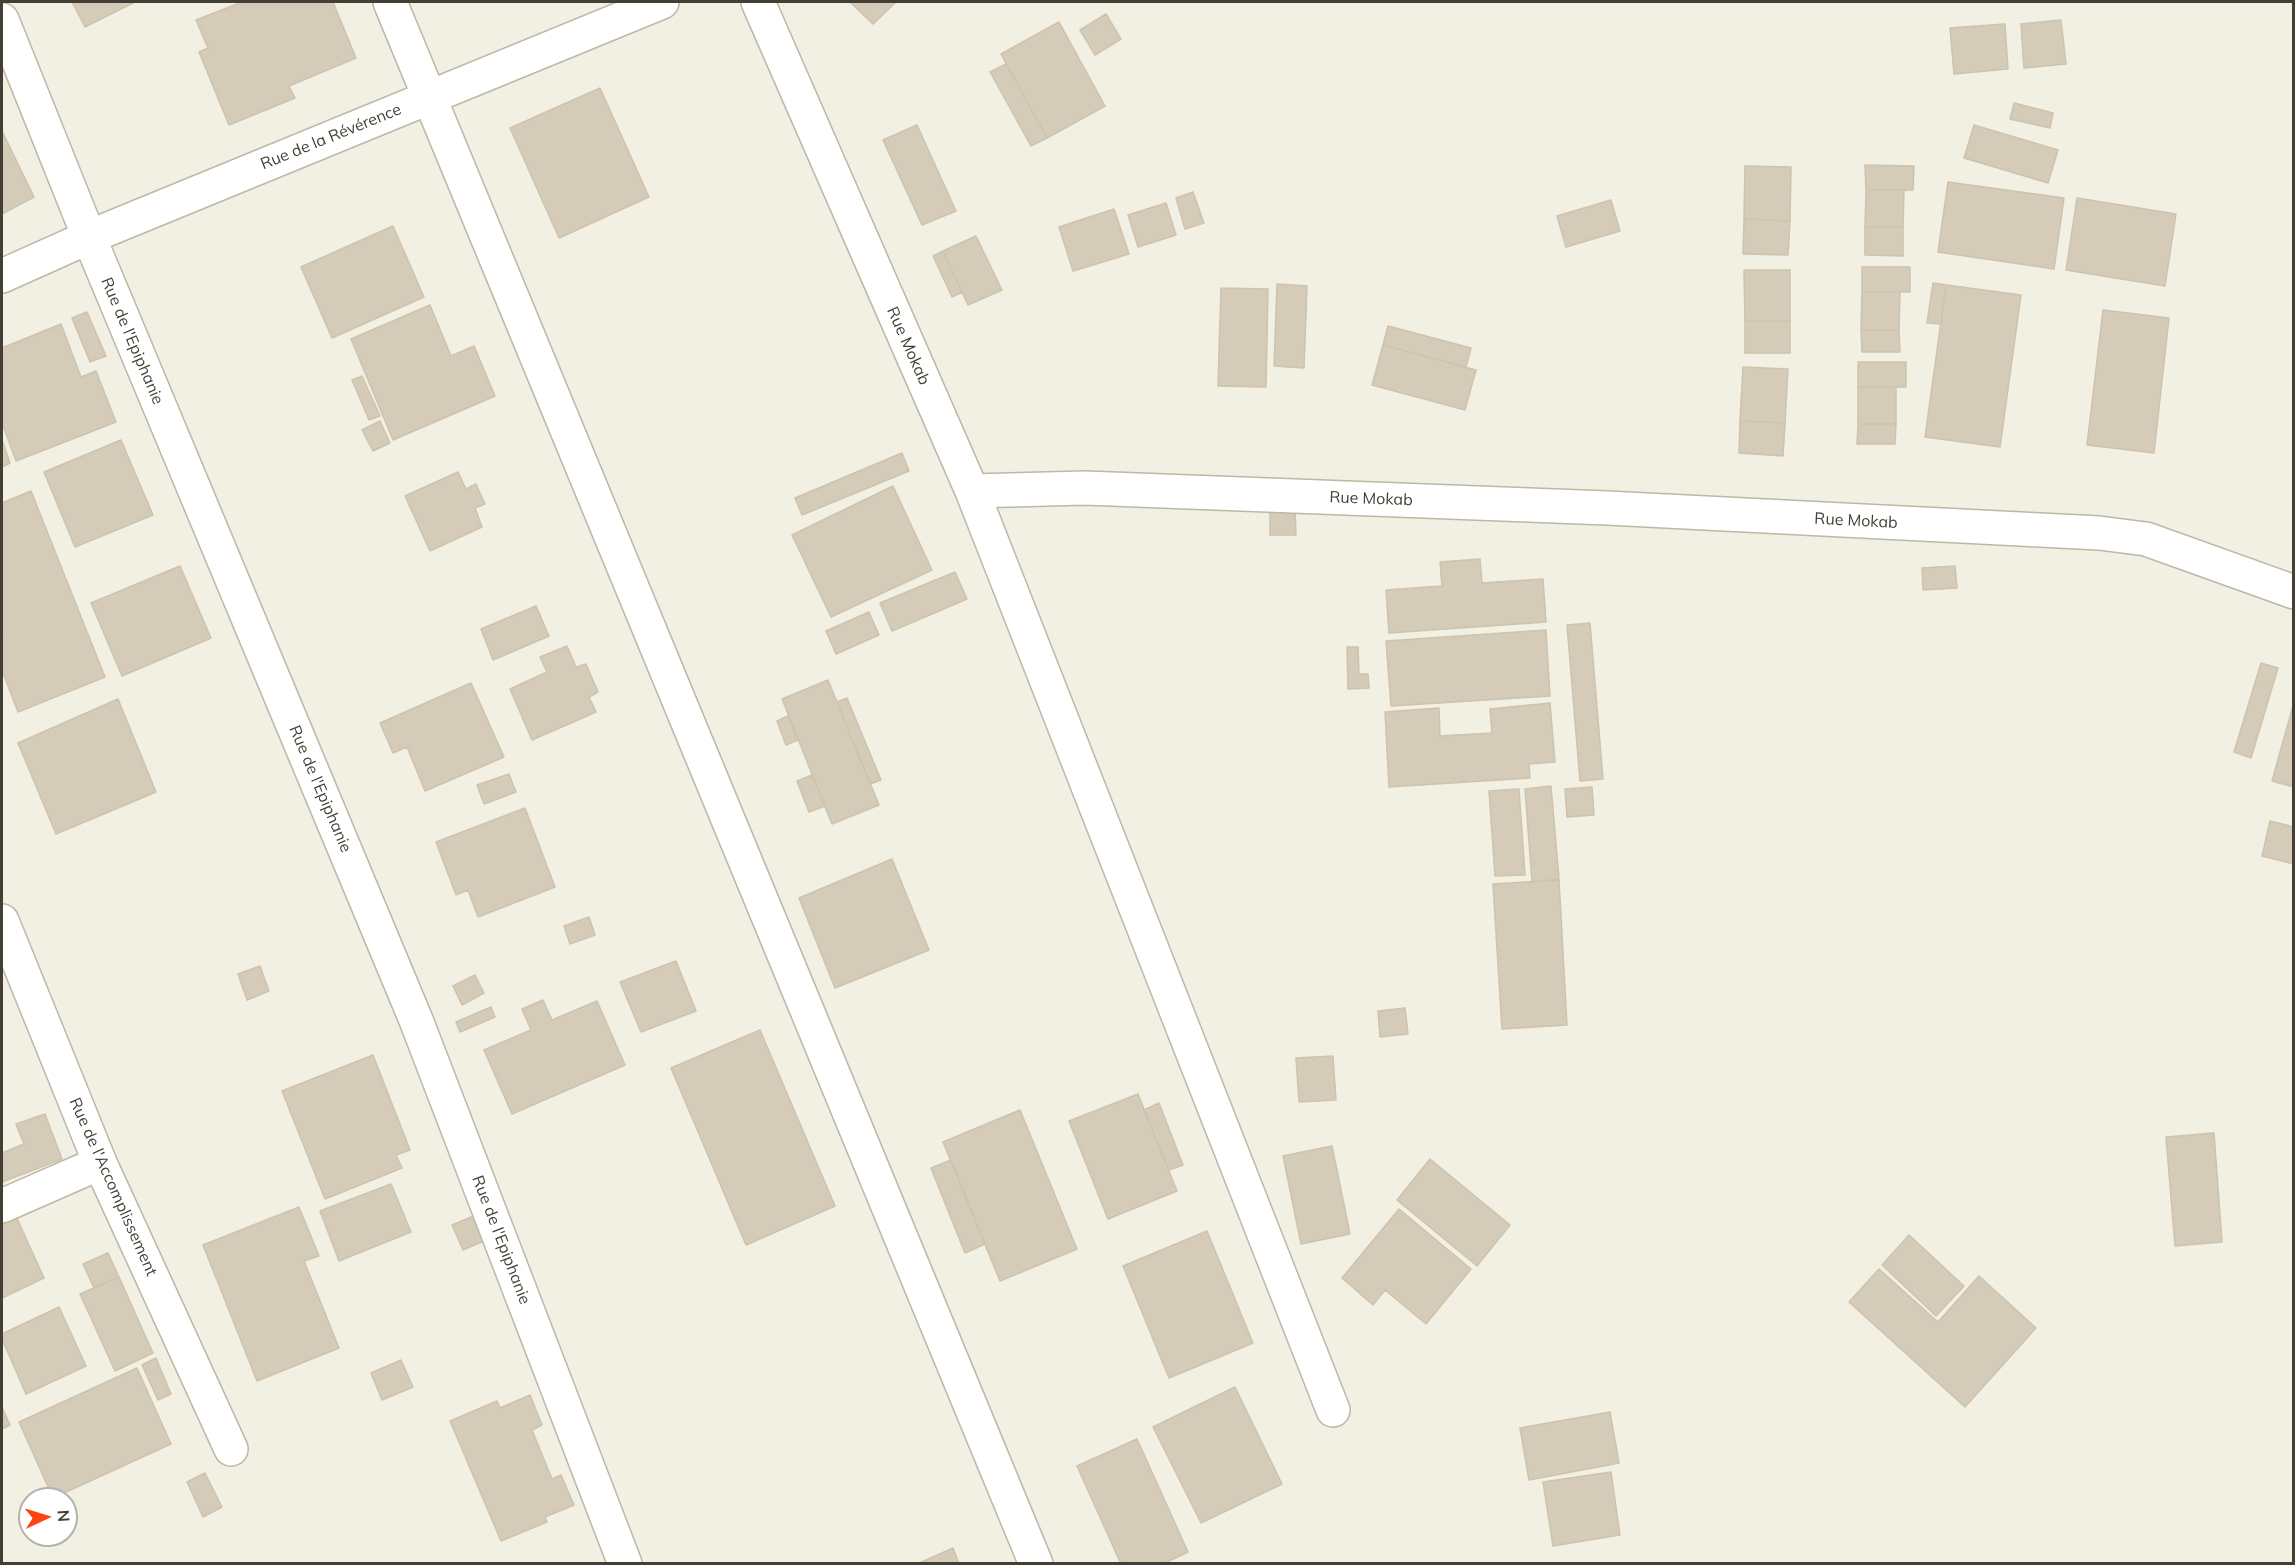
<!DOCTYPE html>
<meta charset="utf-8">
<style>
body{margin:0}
#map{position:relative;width:2295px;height:1565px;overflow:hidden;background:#f2efe3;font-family:Mulish,sans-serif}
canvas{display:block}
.frame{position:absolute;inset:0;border:3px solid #443f34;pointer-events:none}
.north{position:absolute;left:18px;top:1487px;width:60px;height:60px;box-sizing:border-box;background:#fff;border:2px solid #b4b2ae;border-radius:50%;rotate:86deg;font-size:16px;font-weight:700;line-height:24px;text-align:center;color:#443f34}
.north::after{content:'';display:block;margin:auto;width:21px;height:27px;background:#fc4311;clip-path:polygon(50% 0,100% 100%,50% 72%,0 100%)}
</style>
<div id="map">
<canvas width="2295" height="1565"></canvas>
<div class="frame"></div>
<div class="north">N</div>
</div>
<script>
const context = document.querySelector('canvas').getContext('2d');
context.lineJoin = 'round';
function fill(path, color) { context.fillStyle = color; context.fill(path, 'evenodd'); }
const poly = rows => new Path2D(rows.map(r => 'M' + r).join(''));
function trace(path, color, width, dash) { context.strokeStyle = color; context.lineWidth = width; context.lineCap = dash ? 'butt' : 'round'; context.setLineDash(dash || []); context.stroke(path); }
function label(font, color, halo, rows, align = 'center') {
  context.font = font + ' Mulish,sans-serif'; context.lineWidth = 6; context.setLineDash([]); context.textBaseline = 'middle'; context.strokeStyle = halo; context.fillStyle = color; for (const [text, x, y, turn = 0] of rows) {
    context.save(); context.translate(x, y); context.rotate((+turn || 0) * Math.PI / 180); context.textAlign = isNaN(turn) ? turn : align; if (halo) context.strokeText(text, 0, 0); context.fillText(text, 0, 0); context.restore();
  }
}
const building = poly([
 [72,2,135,2,85,27,72,2],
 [242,2,333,2,356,58,289,86,295,98,229,125,199,52,208,48,196,20,242,2],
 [850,2,896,2,873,24,850,2],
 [1106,14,1121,39,1095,55,1080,30,1106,14],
 [2061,20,2066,64,2024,68,2021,24,2061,20],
 [1059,22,1105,106,1047,138,1001,54,1059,22],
 [2005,24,2008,69,1954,74,1950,28,2005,24],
 [1006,64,1047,138,1031,146,990,72,1006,64],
 [600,88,649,197,559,238,510,128,600,88],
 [2014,103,2053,113,2050,128,2010,119,2014,103],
 [917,125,956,211,922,225,883,140,917,125],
 [1974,125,2058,150,2048,183,1964,158,1974,125],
 [2,131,34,197,2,214,2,131],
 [1865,165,1914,166,1913,190,1866,190,1865,165],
 [1745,166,1791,167,1790,221,1744,219,1745,166],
 [1948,182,2064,198,2054,269,1938,252,1948,182],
 [1866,190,1904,190,1903,227,1865,227,1866,190],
 [1193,192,1204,223,1185,229,1176,198,1193,192],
 [2077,198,2176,214,2165,286,2066,270,2077,198],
 [1611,200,1620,231,1566,247,1557,216,1611,200],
 [1166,203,1176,235,1138,247,1128,215,1166,203],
 [1114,209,1129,254,1073,271,1059,227,1114,209],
 [1744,219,1790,221,1788,255,1743,254,1744,219],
 [393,226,424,297,332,338,301,267,393,226],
 [1865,227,1903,227,1903,256,1865,255,1865,227],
 [976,236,1002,290,968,305,943,251,976,236],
 [943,251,962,292,952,297,933,256,943,251],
 [1862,267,1910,267,1910,292,1862,292,1862,267],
 [1744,270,1790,270,1790,321,1745,321,1744,270],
 [1933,283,1946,285,1941,324,1927,323,1933,283],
 [1277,284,1307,286,1304,368,1274,366,1277,284],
 [1946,285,2021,295,2000,447,1925,437,1946,285],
 [1221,288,1268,289,1266,387,1218,386,1221,288],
 [1862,292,1900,292,1899,330,1861,330,1862,292],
 [430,305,451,356,474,346,495,396,393,440,351,339,430,305],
 [2103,310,2169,318,2154,453,2087,445,2103,310],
 [87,312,106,356,90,362,72,318,87,312],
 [1745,321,1790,321,1790,353,1745,353,1745,321],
 [61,324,81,377,96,371,116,422,16,461,2,423,2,348,61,324],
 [1388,326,1471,348,1466,367,1383,345,1388,326],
 [1861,330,1899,330,1900,352,1862,352,1861,330],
 [1383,345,1476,370,1465,410,1372,385,1383,345],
 [1858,362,1906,362,1906,387,1858,387,1858,362],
 [1743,367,1788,369,1785,423,1740,421,1743,367],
 [362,376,380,416,369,420,352,380,362,376],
 [1858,387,1896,387,1896,424,1858,424,1858,387],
 [380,421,390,443,373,451,362,430,380,421],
 [1740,421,1785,423,1783,456,1739,453,1740,421],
 [1858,424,1896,424,1895,444,1857,444,1858,424],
 [2,440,10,463,2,467,2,440],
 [121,440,153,515,75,547,44,472,121,440],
 [902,453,909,471,802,515,795,498,902,453],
 [458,472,466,489,476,484,485,504,475,508,482,527,430,551,405,496,458,472],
 [893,486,932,570,831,617,792,535,893,486],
 [31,491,105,677,18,712,2,670,2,638,4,637,2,632,2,503,31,491],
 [1270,512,1295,512,1296,535,1270,535,1270,512],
 [1480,559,1482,583,1543,579,1546,622,1389,633,1386,590,1442,586,1440,562,1480,559],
 [180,566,211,638,122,676,91,603,180,566],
 [1955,566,1957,588,1923,590,1922,568,1955,566],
 [955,572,967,599,892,631,880,603,955,572],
 [536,606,549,636,493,660,481,629,536,606],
 [869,612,879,635,836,654,826,631,869,612],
 [1590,623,1603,779,1580,781,1567,625,1590,623],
 [1546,630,1550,696,1391,706,1386,641,1546,630],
 [567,646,576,667,586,664,598,692,589,697,596,712,532,740,510,689,547,672,540,657,567,646],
 [1347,647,1358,647,1359,674,1368,674,1369,688,1348,689,1347,647],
 [2261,663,2278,668,2251,758,2234,752,2261,663],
 [828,680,879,805,832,824,782,699,828,680],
 [471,683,504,757,425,791,407,747,393,753,380,723,471,683],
 [847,698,881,780,870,784,837,702,847,698],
 [118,699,156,792,56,834,18,743,118,699],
 [2294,702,2294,787,2272,781,2294,702],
 [1550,703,1555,762,1529,764,1530,778,1389,787,1385,712,1439,708,1440,736,1492,733,1490,709,1550,703],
 [788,716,798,740,786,745,777,721,788,716],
 [509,774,516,792,484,804,477,785,509,774],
 [812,775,825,806,809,812,797,781,812,775],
 [1551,786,1559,879,1532,882,1525,789,1551,786],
 [1592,787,1594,815,1567,817,1565,789,1592,787],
 [1519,789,1525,875,1495,876,1489,791,1519,789],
 [525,808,555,887,478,917,468,890,456,895,436,842,525,808],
 [2270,821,2294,827,2294,864,2262,856,2270,821],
 [892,859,929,950,835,988,799,898,892,859],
 [1559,880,1567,1025,1502,1029,1493,884,1559,880],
 [589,917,595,935,570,944,564,926,589,917],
 [676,961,696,1011,641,1032,620,982,676,961],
 [260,966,269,991,247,1000,238,974,260,966],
 [475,975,484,993,462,1005,453,986,475,975],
 [543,1000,552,1020,597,1001,625,1065,512,1114,484,1050,531,1030,522,1009,543,1000],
 [491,1007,495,1017,460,1032,456,1022,491,1007],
 [1405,1008,1408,1034,1380,1037,1378,1011,1405,1008],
 [760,1030,835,1206,746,1245,671,1068,760,1030],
 [373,1055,410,1150,396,1155,402,1168,325,1199,282,1091,373,1055],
 [1333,1056,1336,1100,1299,1102,1296,1058,1333,1056],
 [1138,1094,1177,1191,1108,1219,1069,1121,1138,1094],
 [1159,1103,1183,1165,1169,1170,1144,1110,1159,1103],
 [1020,1110,1077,1249,1000,1281,943,1142,1020,1110],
 [45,1114,62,1159,2,1182,2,1153,24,1144,16,1124,45,1114],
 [2214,1133,2222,1242,2175,1246,2166,1137,2214,1133],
 [1332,1146,1350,1234,1301,1244,1283,1156,1332,1146],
 [1430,1159,1510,1225,1477,1266,1397,1200,1430,1159],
 [951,1160,985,1244,965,1253,931,1168,951,1160],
 [391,1184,411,1232,339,1261,320,1211,391,1184],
 [299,1207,319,1256,304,1261,339,1348,257,1381,203,1245,299,1207],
 [1399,1209,1471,1269,1426,1324,1385,1290,1373,1305,1342,1278,1399,1209],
 [15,1214,44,1278,2,1298,2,1220,15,1214],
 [476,1215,486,1240,463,1250,452,1225,476,1215],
 [1207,1231,1253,1343,1169,1378,1123,1266,1207,1231],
 [1909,1235,1964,1286,1936,1316,1882,1265,1909,1235],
 [108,1253,119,1277,94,1288,83,1264,108,1253],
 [1879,1269,1938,1322,1979,1276,2036,1328,1965,1407,1849,1302,1879,1269],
 [119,1277,153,1353,115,1371,80,1294,119,1277],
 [59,1307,86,1366,26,1394,2,1339,2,1334,59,1307],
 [156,1358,171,1394,158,1400,142,1365,156,1358],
 [401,1360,413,1387,382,1400,371,1373,401,1360],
 [137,1368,171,1444,53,1498,19,1422,137,1368],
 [1235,1387,1282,1484,1201,1523,1153,1427,1235,1387],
 [530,1395,542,1425,532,1430,552,1479,561,1475,574,1505,545,1517,547,1522,501,1541,450,1421,497,1401,500,1408,530,1395],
 [2,1407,10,1425,2,1429,2,1407],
 [1610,1412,1619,1463,1529,1480,1520,1428,1610,1412],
 [1137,1439,1188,1552,1163,1564,1121,1564,1077,1466,1137,1439],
 [1611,1472,1620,1535,1553,1546,1543,1482,1611,1472],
 [205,1473,222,1507,203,1517,187,1482,205,1473],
 [953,1548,959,1564,917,1564,953,1548]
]);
fill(building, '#d4cbb9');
trace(building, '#cec3ac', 1.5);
const minor = poly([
 [390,2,1036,1564],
 [758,2,972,491,1085,488,1607,508,2099,533,2146,539,2294,592],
 [2,20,89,237,416,1020,625,1564],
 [2,276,89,237,662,2],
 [972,491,1333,1410],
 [2,921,100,1163,231,1449],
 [2,1206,100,1163]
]);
trace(minor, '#bdb7a6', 36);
trace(minor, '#fff', 33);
label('16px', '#443f34', '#fff', [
 ["Rue de la Révérence",331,137,-22],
 ["Rue de l'Epiphanie",132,341,67],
 ["Rue Mokab",908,346,66],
 ["Rue Mokab",1371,499,2],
 ["Rue Mokab",1856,521,3],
 ["Rue de l'Epiphanie",320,789,67],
 ["Rue de l'Accomplissement",113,1187,66],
 ["Rue de l'Epiphanie",501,1240,69]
]);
</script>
